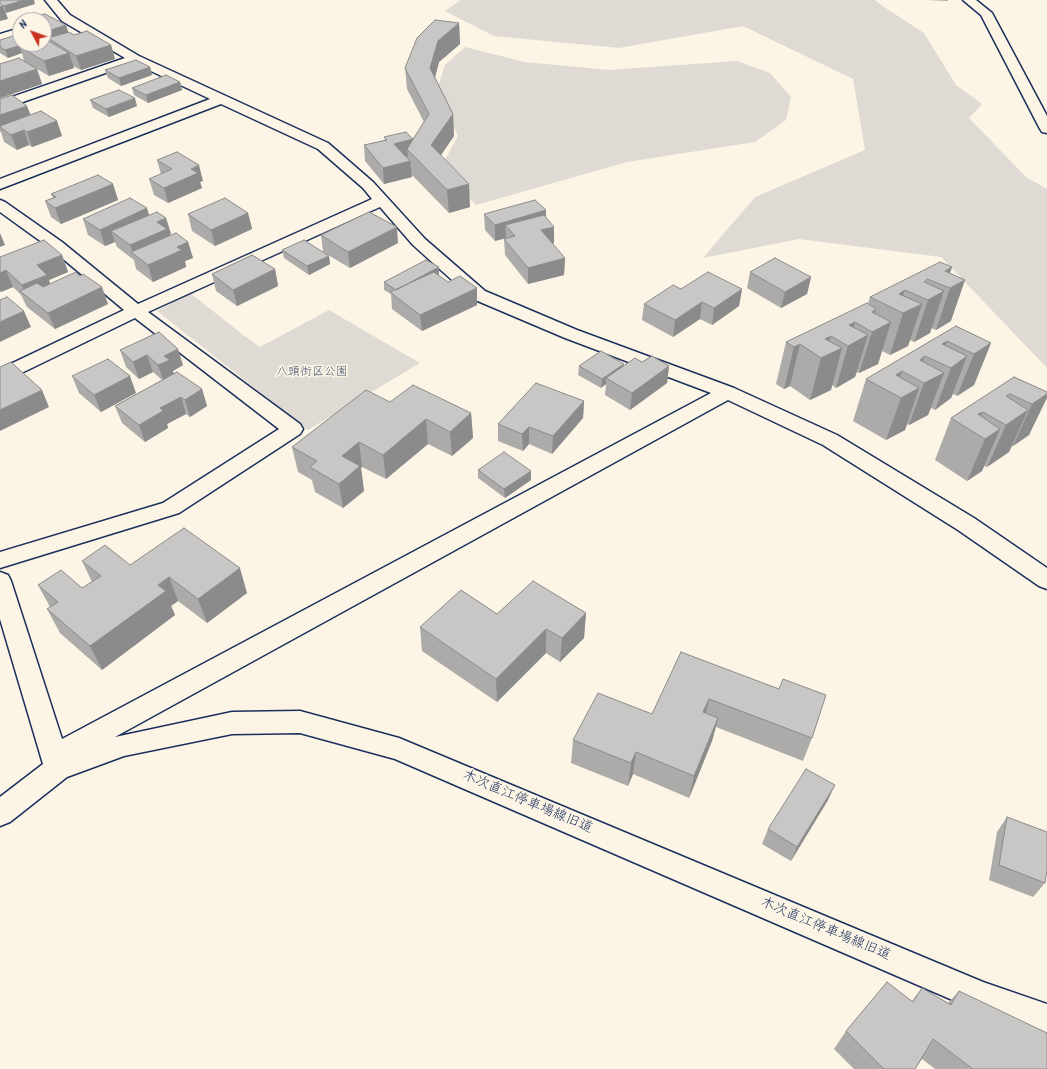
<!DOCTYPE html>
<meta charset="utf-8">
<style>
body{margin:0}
#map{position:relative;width:1047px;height:1069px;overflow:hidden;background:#fcf5e5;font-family:Kalam,sans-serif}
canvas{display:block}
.north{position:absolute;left:12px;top:12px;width:40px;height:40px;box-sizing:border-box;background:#fcf5e5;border:1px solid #a2a6af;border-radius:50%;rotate:311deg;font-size:11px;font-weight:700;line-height:16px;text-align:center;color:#1b2f5e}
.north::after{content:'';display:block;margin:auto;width:14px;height:18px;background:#c8321e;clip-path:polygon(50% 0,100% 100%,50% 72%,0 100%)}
</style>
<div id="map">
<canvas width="1047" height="1069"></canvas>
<div class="north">N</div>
</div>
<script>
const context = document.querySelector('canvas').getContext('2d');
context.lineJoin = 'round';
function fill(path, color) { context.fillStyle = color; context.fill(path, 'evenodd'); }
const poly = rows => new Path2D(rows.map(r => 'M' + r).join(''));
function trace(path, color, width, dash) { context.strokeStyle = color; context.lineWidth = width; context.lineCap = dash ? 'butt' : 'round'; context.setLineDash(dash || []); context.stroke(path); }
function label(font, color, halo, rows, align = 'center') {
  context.font = font + ' Kalam,"Klee One",sans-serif'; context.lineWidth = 3.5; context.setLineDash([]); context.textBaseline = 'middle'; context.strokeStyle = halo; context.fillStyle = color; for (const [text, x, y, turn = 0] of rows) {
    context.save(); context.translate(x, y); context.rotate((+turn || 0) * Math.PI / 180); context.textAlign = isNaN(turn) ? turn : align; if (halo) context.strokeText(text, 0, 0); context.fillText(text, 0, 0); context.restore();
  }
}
fill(poly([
 [461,0,875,0,881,5,924,33,956,85,982,104,969,118,1026,177,1047,189,1047,368,941,257,799,239,703,258,755,197,865,150,853,79,743,26,619,48,494,36,445,11],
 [465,47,525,62,609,70,737,61,770,73,791,97,786,120,755,142,627,162,476,205,440,169,458,136,437,90,445,65],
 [190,293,242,334,260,347,329,310,420,363,308,430,157,311]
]), '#dfdbd4');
const minor = poly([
 [45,0,57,0,70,15,139,56,328,143,373,182,425,239,485,291,577,330,734,388,837,435,974,518,1047,568,1047,589,1039,586,958,530,823,445,728,400,115,737,232,712,300,711,399,738,983,982,1047,1004,1047,1036,971,1008,395,759,300,733,232,734,124,756,67,777,10,822,0,826,0,797,43,764,0,619,0,572,8,575,11,581,62,739,711,393,565,338,473,299,413,245,380,207,148,312,300,424,303,429,300,434,179,513,0,568,0,552,163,503,279,429,135,318,7,380,0,382,0,369,124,310,50,248,0,212,0,200,5,202,62,242,138,304,372,199,363,188,318,149,221,104,0,189,0,179,210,99,134,63,0,110,0,101,125,58,62,21,45,0],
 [963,0,976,0,992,13,1047,116,1047,133,1042,132,1040,129,981,15,963,0],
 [20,28,20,36,0,42,0,34,20,28]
]);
trace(minor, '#1b2f5e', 3);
fill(minor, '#fcf5e5');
fill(poly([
 [927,0,948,0,948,1],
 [44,20,74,35,111,45,115,59,81,70,73,66,74,68,49,76,37,69,42,84,0,98,0,64,24,61,22,53,8,58,0,53,0,40,20,44,44,44],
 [459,23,460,44,439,62,435,77,453,114,454,136,441,155,470,207,449,213,411,174,412,177,384,184,365,161,364,145,385,140,384,137,413,139,424,122,407,89,405,68],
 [150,67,152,75,121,86,108,78,105,70],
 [180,82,182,90,148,103,134,95,132,88],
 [0,99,30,115,57,121,62,136,32,147,29,145,17,150,4,142,1,132,0,132],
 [90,100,137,106,109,117,93,108],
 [157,160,203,181,200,182,202,188,168,203,154,195,149,179,161,174],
 [113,184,118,200,61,224,51,217,45,201,53,198,51,194],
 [248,213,252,229,215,246,192,231,188,214],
 [484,214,546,217,554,243,552,244,565,258,564,275,528,284,505,255,504,239,506,239,506,238,495,241,485,230],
 [149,215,166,218,171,234,169,235,169,236,188,242,193,258,185,261,186,267,153,282,136,269,134,260,117,247,115,242,105,246,88,235,83,219],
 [321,235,398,243,350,268,323,252],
 [282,250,329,256,330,264,309,275,284,258],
 [62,255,68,272,49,280,50,284,108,304,55,329,27,307,21,295,13,287,1,292,0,291,0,257],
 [439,267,439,276,477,305,422,331,392,309,391,294,384,290,384,282],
 [952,267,950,273,951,321,936,330,931,328,930,333,914,342,910,340,908,346,890,355,882,351,878,364,859,373,857,372,855,377,836,388,832,385,831,390,810,400,790,386,784,389,776,384,786,342,868,304,870,297],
 [275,269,278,286,237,306,216,291,212,274],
 [750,272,811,277,807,294,781,308,747,288],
 [681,289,742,289,739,306,712,325,700,319,673,337,642,320,644,304],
 [956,326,991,343,974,385,957,396,953,394,951,398,935,410,931,408,928,415,909,425,907,424,905,430,886,440,853,421,866,379],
 [159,332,183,365,173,371,174,374,202,389,207,406,190,417,186,414,167,424,168,428,145,442,122,423,115,406,162,380,153,372,139,379,126,367,120,350],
 [642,362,669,366,667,383,630,410,605,395,606,384,601,388,578,375,579,366,624,366],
 [72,376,136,393,101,412,79,393],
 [1014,377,1047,392,1029,435,1013,446,1012,446,1009,452,987,467,984,466,982,471,967,481,935,460,951,418],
 [584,401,583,418,552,454,529,444,523,451,498,441,498,424],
 [390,402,471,413,473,438,452,456,428,444,386,479,362,467,361,468,364,491,343,508,315,492,312,480,298,472,292,447],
 [478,470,531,480,505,498,478,478],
 [82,561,130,565,247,593,207,623,178,601,171,606,175,615,102,670,60,633,47,609,50,607,38,585,82,588,92,582],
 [586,613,584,638,560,662,546,653,497,702,422,651,420,627,497,614],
 [681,652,812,738,803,761,716,727,712,741,689,798,633,774,628,786,571,763,573,740,652,714],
 [828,800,791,861,762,844,768,829],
 [1007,817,1045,883,1033,897,989,880,997,832],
 [922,988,948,1003,959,991,1047,1069,935,1069,922,1059,915,1069,854,1069,834,1049,846,1031,912,1001]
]), '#acabaa');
fill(poly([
 [24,0,34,0,35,4,6,13,4,6],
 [3,5,8,19,0,21,0,6],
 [459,23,460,44,439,62,432,89,430,68,438,41],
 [66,25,71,40,48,38,51,46,49,47,45,32],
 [25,44,33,44,20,47,22,53,8,58,5,50],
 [111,45,115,59,81,70,76,56],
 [69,53,74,68,49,76,44,61],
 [150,67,152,75,121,86,119,78],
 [37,69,42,84,0,98,0,81],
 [180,82,182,90,148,103,146,95],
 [135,98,137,106,109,117,106,109],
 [27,106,33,121,0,127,0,115],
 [453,114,454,136,432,168,431,145],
 [57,121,62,136,32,147,27,132],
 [24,130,29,145,17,150,11,135],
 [413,139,407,149,408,156,396,159,394,144],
 [410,161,412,177,384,184,383,168],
 [199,165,203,181,200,182,202,188,168,203,164,188,191,169],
 [113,184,118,200,61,224,55,208],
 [469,184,470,207,449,213,447,190],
 [147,208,152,225,111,231,115,242,105,246,100,230],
 [546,210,546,226,505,225,506,238,495,241,495,225],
 [248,213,252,229,215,246,211,230],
 [166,218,171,234,169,235,172,245,133,253,130,245,157,222],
 [397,227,398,243,350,268,348,252],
 [554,227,554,243,541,246,541,230],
 [0,233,5,245,0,247],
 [188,242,193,258,185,261,186,267,153,282,148,265,177,247],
 [62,255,68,272,49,280,53,291,26,296,22,285,37,265],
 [329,256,330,264,309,275,307,266],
 [565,258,564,275,528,284,528,268],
 [439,267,439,275,398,298,397,290],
 [952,267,945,286,945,271],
 [275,269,278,286,237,306,233,290],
 [6,270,13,287,1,292,0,290,0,273],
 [811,277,807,294,781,308,785,292],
 [965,280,951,321,936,330,950,288],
 [102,287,108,304,55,329,48,313],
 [477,288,477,305,422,331,420,315],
 [742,289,739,306,712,325,714,308],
 [905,290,898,311,899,294],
 [944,291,930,333,914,342,928,300],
 [702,302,700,319,673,337,675,320],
 [922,304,908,346,890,355,903,313],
 [876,309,870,331,872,312],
 [24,311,31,327,0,342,0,322],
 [855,322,848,346,868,335,855,377,836,388,848,346,849,325],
 [891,322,878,364,859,373,872,332],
 [831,336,825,356,842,348,831,390,810,400,821,358,825,339],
 [947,341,939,363,942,344],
 [991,343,974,385,957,396,974,354],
 [800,344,790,386,784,389,794,347],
 [178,349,183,365,173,371,175,377,164,382,158,365,164,356],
 [147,355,153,372,139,379,133,362],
 [925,356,917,379,920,360],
 [967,356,951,398,935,410,951,368],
 [624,364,623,372,606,378,606,384,601,388,602,379],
 [669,366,667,383,630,410,632,393],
 [902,371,894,395,896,375],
 [944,373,928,415,909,425,924,383],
 [130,376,136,393,101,412,94,395],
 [919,388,905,430,886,440,901,398],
 [202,389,207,406,190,417,185,400],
 [42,390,49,407,0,431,0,410],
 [1047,394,1047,398,1029,435,1013,446,1032,404],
 [181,397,186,414,167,424,168,428,145,442,139,425,160,408],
 [584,401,583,418,552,454,553,436],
 [1028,410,1009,452,987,467,1006,425],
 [983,412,974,432,978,414],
 [471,413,473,438,452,456,450,432],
 [426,419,428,444,386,479,383,455],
 [529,427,529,444,523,451,522,434],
 [1000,429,982,471,967,481,985,439],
 [359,442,362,467,361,468,364,491,343,508,339,484,342,456],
 [531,471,531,480,505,498,504,489],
 [240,568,247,593,207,623,198,599],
 [169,577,178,601,171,606,175,615,102,670,90,646,158,585],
 [586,613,584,638,560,662,562,638],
 [546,629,546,653,497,702,496,679],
 [709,699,704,722,703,712],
 [718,718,712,741,689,798,694,776],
 [636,752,633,774,628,786,631,763],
 [835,785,828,800,791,861,797,847]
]), '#8c8b8b');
const building = poly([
 [0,0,24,0,4,6,0,4,0,0],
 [45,14,66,25,45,32,44,20,23,20,45,14],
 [435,20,459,23,438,41,430,68,453,114,431,145,469,184,447,190,407,149,429,114,405,68,417,38,435,20],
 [87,31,111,45,76,56,48,38,69,32,74,35,87,31],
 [20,34,20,44,25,44,5,50,0,47,0,40,20,34],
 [44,39,45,39,69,53,44,61,20,47,29,44,44,44,44,39],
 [19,58,37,69,0,81,0,64,19,58],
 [136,60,150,67,119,78,105,70,136,60],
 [166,75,180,82,146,95,132,88,166,75],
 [119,90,135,98,106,109,90,100,119,90],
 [12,95,27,106,0,115,0,99,12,95],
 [41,111,57,121,27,132,24,130,11,135,0,127,0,126,41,111],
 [406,132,413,139,394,144,410,161,383,168,364,145,387,140,384,137,406,132],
 [177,152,199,165,191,169,198,173,164,188,149,179,172,169,157,160,177,152],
 [98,175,113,184,55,208,45,201,56,197,51,194,98,175],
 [130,198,147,208,100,230,83,219,130,198],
 [225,198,248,213,211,230,188,214,225,198],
 [535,200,546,210,495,225,484,214,535,200],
 [157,212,166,218,157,222,167,229,130,245,111,231,157,212],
 [369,212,397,227,348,252,321,235,369,212],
 [544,215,554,227,541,230,565,258,528,268,504,239,515,236,505,225,544,215],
 [176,233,188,242,177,247,182,250,148,265,131,252,176,233],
 [44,240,62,255,37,265,47,275,22,285,6,270,0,273,0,257,44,240],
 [304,240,329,256,307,266,282,250,304,240],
 [252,255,275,269,233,290,212,274,252,255],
 [775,258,811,277,785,292,750,272,775,258],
 [426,260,439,267,396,290,384,282,426,260],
 [940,262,952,267,945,271,965,280,950,288,927,279,924,282,944,291,928,300,905,290,899,294,922,304,903,313,870,297,940,262],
 [76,272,80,276,83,274,102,287,48,313,20,291,37,283,43,287,76,272],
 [434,272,448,282,460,276,477,288,420,315,390,292,434,272],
 [708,272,742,289,714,308,702,302,675,320,644,304,673,285,681,289,708,272],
 [7,297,24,311,0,322,0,300,7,297],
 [867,303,876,309,872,312,891,322,872,332,855,322,849,325,868,335,848,346,831,336,825,339,842,348,821,358,800,344,794,347,786,342,867,303],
 [956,326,991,343,974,354,947,341,942,344,967,356,951,368,925,356,920,360,944,373,924,383,902,371,896,375,919,388,901,398,866,379,956,326],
 [159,332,178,349,164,356,170,360,158,365,147,355,133,362,120,350,159,332],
 [601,351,624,364,602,379,579,366,601,351],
 [652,356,669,366,632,393,606,378,635,358,642,362,652,356],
 [108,359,130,376,94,395,72,376,108,359],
 [11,362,42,390,0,410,0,367,11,362],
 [177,372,202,389,185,400,181,397,160,408,163,411,139,425,115,406,177,372],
 [1014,377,1047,392,1047,394,1032,404,1010,394,1006,396,1028,410,1006,425,983,412,978,414,1000,429,985,439,951,418,1014,377],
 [536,383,584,401,553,436,529,427,522,434,498,424,536,383],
 [413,385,471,413,450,432,426,419,383,455,359,442,342,456,360,466,339,484,310,467,317,461,292,447,366,390,390,402,413,385],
 [504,452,531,471,504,489,478,470,504,452],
 [184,528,240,568,198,599,169,577,158,585,166,591,90,646,47,609,58,602,38,585,61,570,82,588,101,576,82,561,105,545,130,565,184,528],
 [533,581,586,613,562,638,546,629,496,679,420,627,461,590,497,614,533,581],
 [681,652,779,689,783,679,826,695,812,738,709,699,703,712,718,718,694,776,636,752,631,763,573,740,598,693,652,714,681,652],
 [806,769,835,785,797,847,768,829,806,769],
 [1007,817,1047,832,1047,870,1045,883,999,865,1007,817],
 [887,982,913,1002,922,988,951,1005,959,991,1047,1033,1047,1069,973,1069,933,1039,915,1069,884,1069,846,1031,887,982]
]);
fill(building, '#c8c7c6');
trace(building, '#8c8b8b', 1);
label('12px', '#425176', '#fcf5e5', [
 ["八頭街区公園",312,373]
]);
label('14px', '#1b2f5e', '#fcf5e5', [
 ["木次直江停車場線旧道",527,803,23],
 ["木次直江停車場線旧道",825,930,23]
]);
</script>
